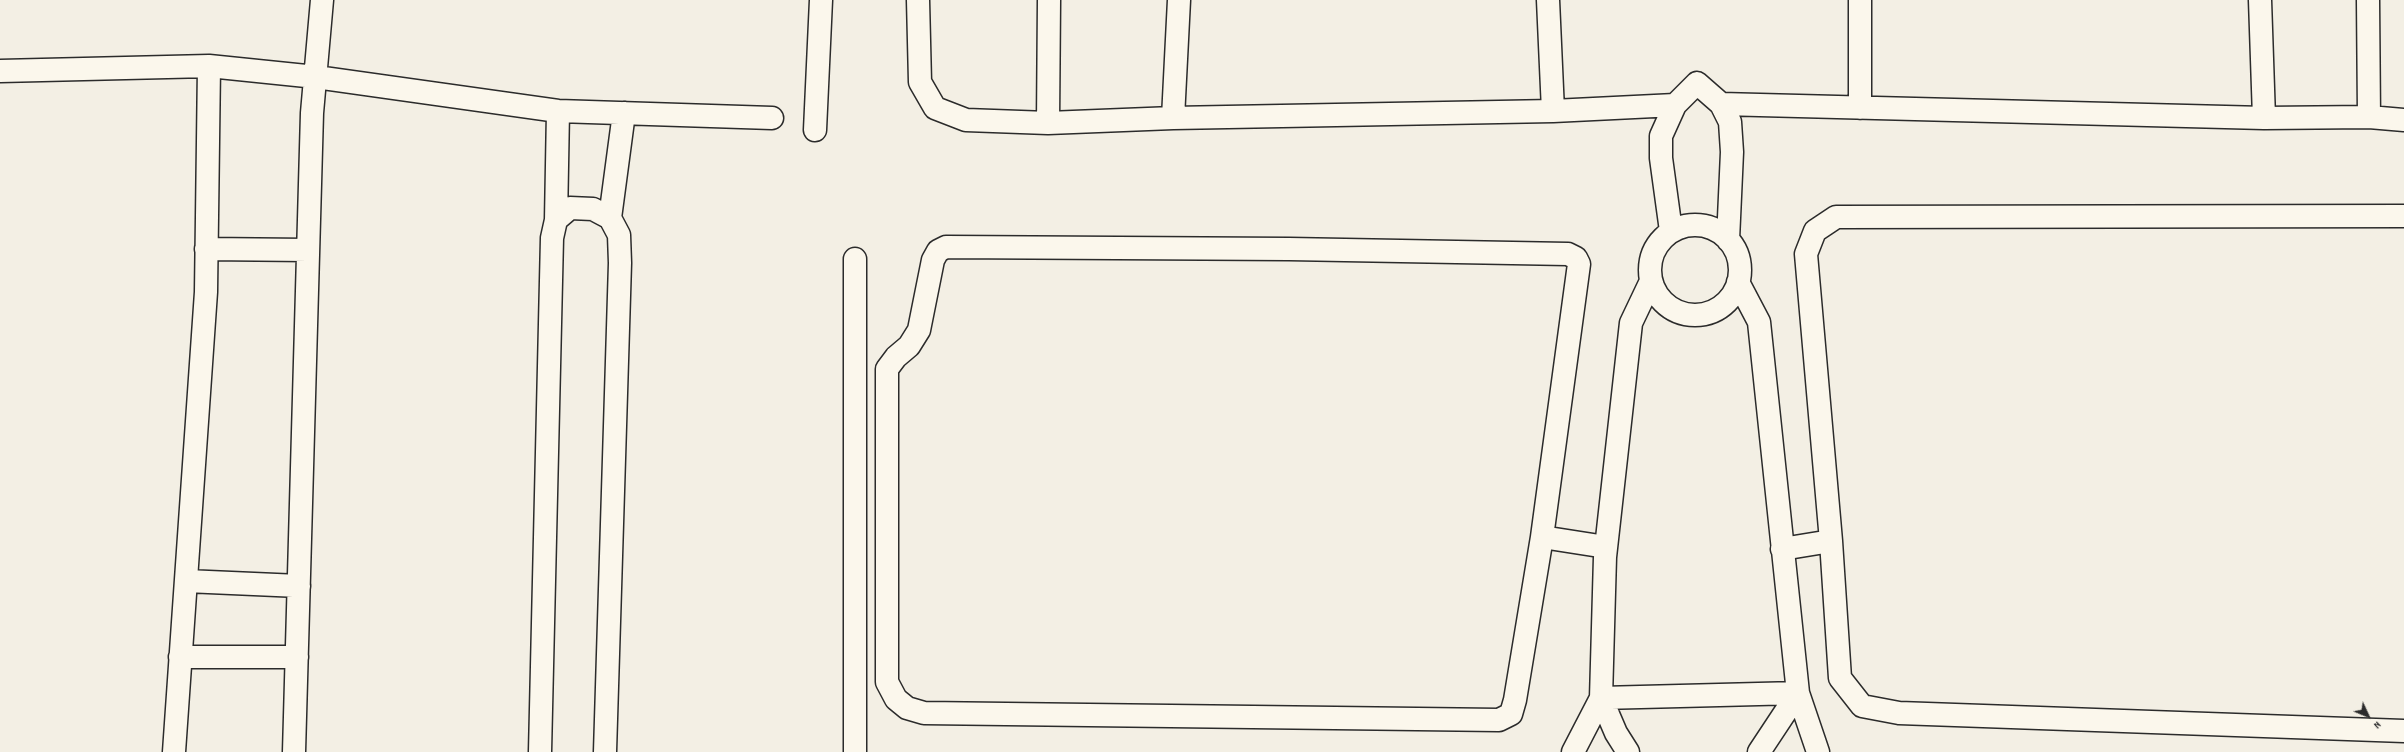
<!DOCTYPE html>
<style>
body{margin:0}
#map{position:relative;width:2404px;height:752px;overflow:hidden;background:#f3efe4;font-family:Dekko,sans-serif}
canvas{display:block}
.north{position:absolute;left:2348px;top:696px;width:40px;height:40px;-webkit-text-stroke:3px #fbf7ec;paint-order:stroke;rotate:134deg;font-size:11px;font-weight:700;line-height:16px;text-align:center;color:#2b2b2b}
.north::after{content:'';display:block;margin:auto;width:14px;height:18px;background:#2b2b2b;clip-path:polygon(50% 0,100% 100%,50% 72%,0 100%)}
</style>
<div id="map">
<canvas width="2404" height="752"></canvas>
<div class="north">N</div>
</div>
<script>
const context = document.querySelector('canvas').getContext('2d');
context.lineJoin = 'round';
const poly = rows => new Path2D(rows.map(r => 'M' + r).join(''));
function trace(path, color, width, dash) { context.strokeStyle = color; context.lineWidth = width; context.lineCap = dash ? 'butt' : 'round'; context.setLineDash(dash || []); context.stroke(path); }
const minor = poly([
 [918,0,920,82,935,108,966,120,1048,123,1173,118,1553,111,1675,105],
 [1548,0,1553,111],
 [1860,0,1860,108],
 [2260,0,2264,118],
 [2368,0,2369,117],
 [0,71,209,66,316,77,558,111,772,118],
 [1721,104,2264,118,2369,117,2404,120],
 [1173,118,1179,0],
 [1048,123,1049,0],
 [815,130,821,0],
 [2404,216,1836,217,1815,231,1806,254,1831,541,1840,678,1862,706,1899,713,2404,731],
 [610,218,624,113],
 [556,220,558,111],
 '1650 270a45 45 0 1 1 90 0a45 45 0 1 1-90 0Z',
 [1671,231,1661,158,1661,136,1675,105,1697,83,1721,104,1730,122,1732,152,1728,240],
 [206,249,308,250],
 [855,259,855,752],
 [1738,282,1759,322,1798,693,1818,752],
 [1542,537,1515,700,1511,714,1499,720,924,713,907,708,896,699,887,682,887,369,896,357,909,346,919,330,933,260,938,251,946,247,1289,249,1568,254,1576,258,1579,264,1542,537,1606,547],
 [1782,549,1831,541],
 [186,581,299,586],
 [180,657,297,657],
 [174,752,206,292,209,66],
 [294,752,312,113,322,0],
 [540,752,552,238,556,220,570,208,593,209,610,218,619,235,620,263,605,752],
 [1573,752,1601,698,1605,557,1631,323,1651,281],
 [1628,752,1616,733,1601,698,1798,693],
 [1759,752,1798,693]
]);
trace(minor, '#2b2b2b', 25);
trace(minor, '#fbf7ec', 22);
</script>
